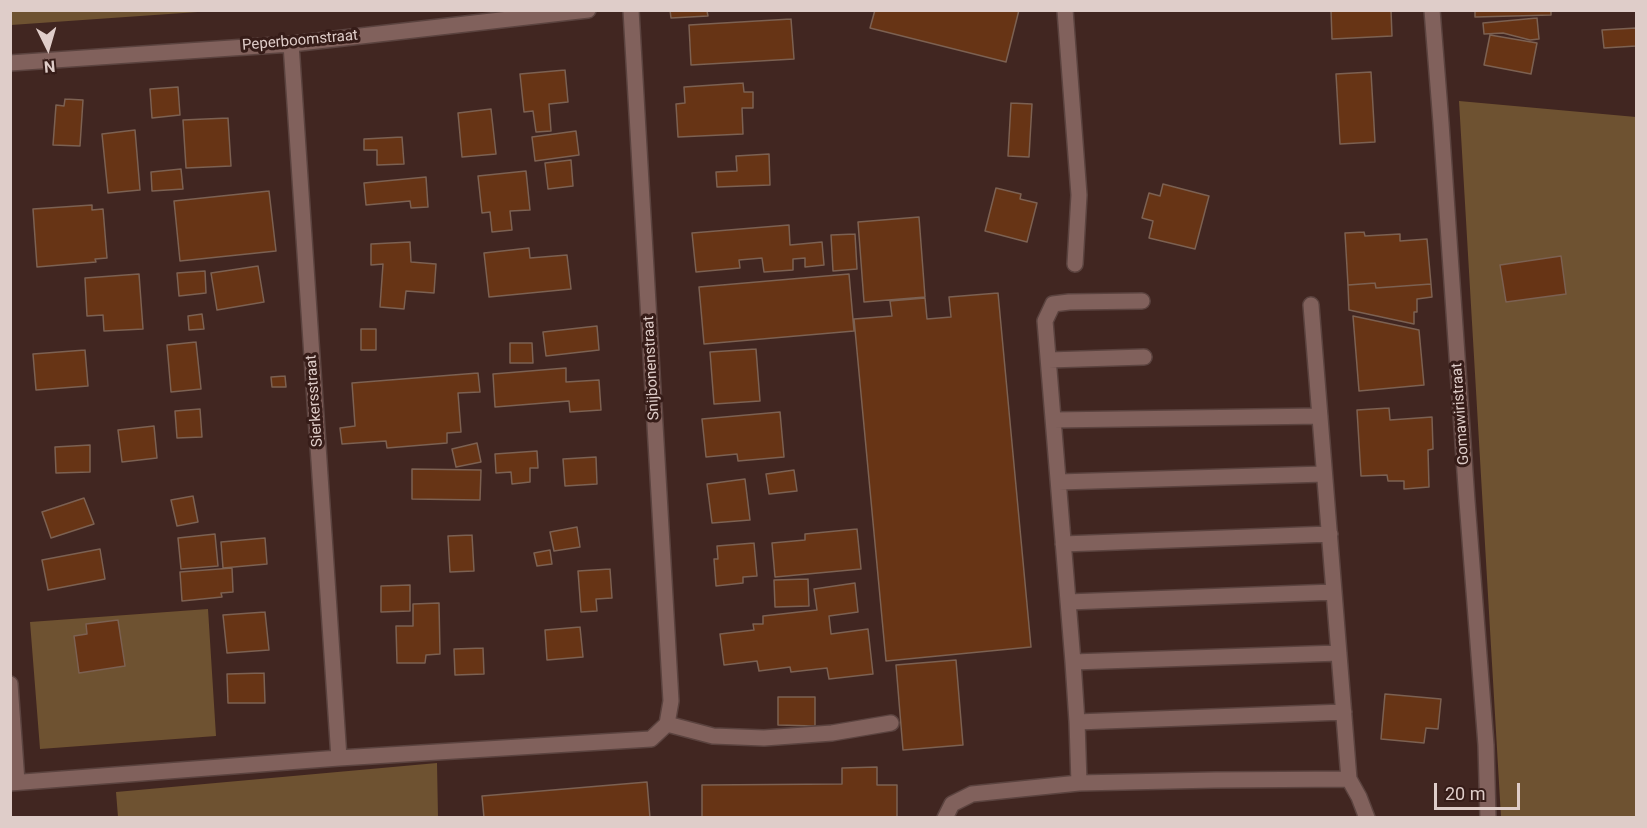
<!DOCTYPE html>
<style>
body{margin:0}
#map{position:relative;width:1647px;height:828px;overflow:hidden;background:#412621;font-family:Roboto,sans-serif}
canvas{display:block}
.frame{position:absolute;inset:0;border:12px solid #dfcdc9;pointer-events:none}
.north{position:absolute;left:18px;top:18px;width:60px;height:60px;-webkit-text-stroke:4px #361c18;paint-order:stroke;rotate:175deg;font-size:16px;font-weight:700;line-height:24px;text-align:center;color:#dfcdc9}
.north::after{content:'';display:block;margin:auto;width:21px;height:27px;background:#dfcdc9;clip-path:polygon(50% 0,100% 100%,50% 72%,0 100%)}
.scale{position:absolute;left:1434px;top:783px;width:86px;height:27px;box-sizing:border-box;border:3px solid #dfcdc9;border-top:0;padding-left:8px;font-size:18px;line-height:21px;white-space:nowrap;color:#dfcdc9;-webkit-text-stroke:4px #361c18;paint-order:stroke}
</style>
<div id="map">
<canvas width="1647" height="828"></canvas>
<div class="frame"></div>
<div class="north">N</div>
<div class="scale">20 m</div>
</div>
<script>
const context = document.querySelector('canvas').getContext('2d');
context.lineJoin = 'round';
function fill(path, color) { context.fillStyle = color; context.fill(path, 'evenodd'); }
const poly = rows => new Path2D(rows.map(r => 'M' + r).join(''));
function trace(path, color, width, dash) { context.strokeStyle = color; context.lineWidth = width; context.lineCap = dash ? 'butt' : 'round'; context.setLineDash(dash || []); context.stroke(path); }
function label(font, color, halo, rows, align = 'center') {
  context.font = font + ' Roboto,sans-serif'; context.lineWidth = 6; context.setLineDash([]); context.textBaseline = 'middle'; context.strokeStyle = halo; context.fillStyle = color; for (const [text, x, y, turn = 0] of rows) {
    context.save(); context.translate(x, y); context.rotate((+turn || 0) * Math.PI / 180); context.textAlign = isNaN(turn) ? turn : align; if (halo) context.strokeText(text, 0, 0); context.fillText(text, 0, 0); context.restore();
  }
}
fill(poly([
 [11,10,212,10,212,11,11,25],
 [1459,101,1636,117,1636,817,1501,817],
 [208,609,216,736,40,749,30,622],
 [437,763,438,817,118,817,116,792]
]), '#6e5231');
const building = poly([
 [670,10,724,10,707,11,708,16,671,18,670,10],
 [875,10,1019,10,1006,62,870,28,875,10],
 [1331,10,1391,10,1392,36,1332,39,1331,10],
 [1475,10,1551,10,1551,15,1475,17,1475,10],
 [1537,18,1539,39,1530,40,1503,33,1484,34,1483,23,1537,18],
 [791,19,794,59,691,65,689,25,791,19],
 [1636,28,1636,46,1604,48,1602,30,1636,28],
 [1490,35,1537,43,1531,74,1484,65,1490,35],
 [565,70,568,102,549,104,551,131,536,132,533,111,524,112,520,74,565,70],
 [1371,72,1375,142,1340,144,1336,74,1371,72],
 [743,83,744,92,753,92,753,108,742,108,743,134,678,137,676,104,685,103,684,87,743,83],
 [178,87,180,115,152,118,150,89,178,87],
 [65,99,83,100,80,146,53,145,56,105,64,106,65,99],
 [1011,103,1032,104,1029,157,1008,156,1011,103],
 [491,109,496,154,462,157,458,113,491,109],
 [228,118,231,166,186,168,183,120,228,118],
 [135,130,140,190,108,193,102,134,135,130],
 [576,131,579,155,535,161,532,137,576,131],
 [402,137,404,164,377,165,377,150,364,150,364,139,402,137],
 [769,154,770,185,717,187,716,172,737,171,736,156,769,154],
 [571,160,573,186,548,189,545,163,571,160],
 [181,169,183,189,152,191,151,172,181,169],
 [526,171,530,210,510,211,512,230,492,232,490,212,482,213,478,176,526,171],
 [426,177,428,207,411,208,410,201,366,205,364,183,426,177],
 [1163,184,1209,196,1195,249,1149,238,1153,221,1142,218,1149,193,1160,196,1163,184],
 [996,188,1021,194,1020,199,1037,203,1027,242,985,231,996,188],
 [269,191,276,251,180,261,174,201,269,191],
 [92,205,92,210,103,209,107,258,95,259,96,262,37,267,33,209,92,205],
 [919,217,925,297,864,302,858,222,919,217],
 [789,225,790,245,822,242,824,265,805,267,805,258,793,259,793,270,764,272,762,258,739,260,740,268,696,272,692,233,789,225],
 [1364,232,1365,236,1400,234,1400,241,1427,239,1431,284,1376,288,1375,283,1348,285,1345,233,1364,232],
 [855,234,857,269,833,271,831,235,855,234],
 [410,242,411,262,436,264,434,293,406,291,404,309,380,307,383,264,371,265,371,244,410,242],
 [529,248,530,258,567,255,571,289,489,297,484,253,529,248],
 [1561,256,1566,294,1506,302,1500,265,1561,256],
 [258,266,264,302,217,310,211,273,258,266],
 [205,271,206,293,179,296,177,273,205,271],
 [139,274,143,329,104,331,103,315,87,316,85,278,139,274],
 [849,274,854,331,704,344,699,287,849,274],
 [1375,283,1376,288,1431,284,1432,297,1417,299,1417,312,1414,312,1414,324,1349,310,1348,285,1375,283],
 [998,293,1031,647,886,661,854,319,892,316,890,301,925,298,927,319,951,317,949,297,998,293],
 [202,314,204,329,189,330,188,316,202,314],
 [1353,316,1419,330,1424,385,1359,391,1353,316],
 [597,326,599,350,546,356,543,332,597,326],
 [361,329,376,329,376,350,361,350,361,329],
 [196,342,201,389,171,392,167,345,196,342],
 [510,343,532,343,533,363,510,363,510,343],
 [756,349,760,401,714,404,710,352,756,349],
 [85,350,88,386,36,390,33,354,85,350],
 [566,368,566,382,599,380,601,410,570,412,569,401,495,407,493,374,566,368],
 [478,373,480,392,458,393,461,432,447,433,447,443,387,448,386,441,342,444,340,428,355,426,352,383,478,373],
 [285,376,286,387,272,387,271,377,285,376],
 [1389,408,1390,420,1432,417,1433,449,1428,450,1429,487,1404,489,1404,481,1388,481,1387,475,1361,476,1357,410,1389,408],
 [200,409,202,437,177,438,175,411,200,409],
 [780,412,784,457,738,461,737,454,706,457,702,419,780,412],
 [154,426,157,458,122,462,118,430,154,426],
 [477,443,481,462,456,467,452,449,477,443],
 [90,445,90,472,56,473,55,447,90,445],
 [537,451,538,468,530,468,530,482,512,484,511,472,496,473,495,454,537,451],
 [596,457,597,484,565,486,563,459,596,457],
 [412,469,481,470,480,500,412,499,412,469],
 [794,470,797,491,769,494,766,474,794,470],
 [745,479,750,520,712,523,707,484,745,479],
 [193,496,198,522,177,526,171,500,193,496],
 [84,498,94,524,51,538,42,512,84,498],
 [577,527,580,547,554,551,550,532,577,527],
 [857,529,861,569,775,577,772,543,805,540,805,534,857,529],
 [215,534,218,566,181,569,178,538,215,534],
 [472,535,474,571,450,572,448,536,472,535],
 [265,538,267,564,223,568,221,542,265,538],
 [754,543,757,576,743,577,743,583,716,586,714,559,718,559,717,546,754,543],
 [100,549,105,579,48,590,42,560,100,549],
 [550,550,552,564,537,566,534,553,550,550],
 [232,568,233,592,221,593,222,597,182,601,180,572,232,568],
 [610,569,612,598,596,599,597,611,581,612,578,571,610,569],
 [808,579,809,606,775,607,774,580,808,579],
 [855,583,858,612,829,616,831,634,868,629,873,674,829,679,827,668,791,672,790,667,759,671,757,661,724,665,720,634,754,630,753,624,763,624,763,616,817,610,814,589,855,583],
 [410,585,410,611,381,612,381,586,410,585],
 [439,603,440,654,426,655,425,663,397,663,396,626,413,626,413,604,439,603],
 [265,612,269,650,227,653,223,615,265,612],
 [118,620,125,666,79,673,74,636,87,634,86,624,118,620],
 [580,627,583,657,547,660,545,630,580,627],
 [483,648,484,674,455,675,454,649,483,648],
 [956,660,963,745,903,750,896,665,956,660],
 [264,673,265,703,228,703,227,674,264,673],
 [1385,694,1441,699,1438,729,1426,728,1424,743,1381,739,1385,694],
 [778,697,815,697,815,726,778,725,778,697],
 [877,767,877,785,897,785,897,818,702,818,702,785,842,784,842,768,877,767],
 [647,782,650,818,484,818,482,796,647,782]
]);
fill(building, '#673415');
trace(building, '#7c6152', 1.5);
const minor = poly([
 [631,10,671,701,667,724],
 [1065,10,1079,195,1075,264],
 [1432,10,1441,123,1467,501,1486,745,1488,818],
 [291,44,339,758],
 [10,63,291,44,588,10],
 [1311,305,1349,779,1359,797,1367,818],
 [1049,360,1144,357],
 [1054,420,1320,416],
 [1059,482,1324,474],
 [1063,544,1330,534],
 [1068,602,1334,592],
 [1073,662,1339,653],
 [10,684,17,782],
 [1077,722,1344,712],
 [667,724,713,736,764,738,832,733,891,723],
 [10,783,339,758,651,739,667,724],
 [1079,783,1077,722,1073,662,1045,321,1053,304,1069,302,1142,301],
 [945,818,952,804,972,794,1079,783,1215,780,1349,779]
]);
trace(minor, '#5b433f', 18);
trace(minor, '#81615c', 15);
label('15px', '#dfcdc9', '#361c18', [
 ["Peperboomstraat",300,41,-5],
 ["Snijbonenstraat",652,368,-93],
 ["Sierkersstraat",315,401,-94],
 ["Gomawiristraat",1461,414,-94]
]);
</script>
